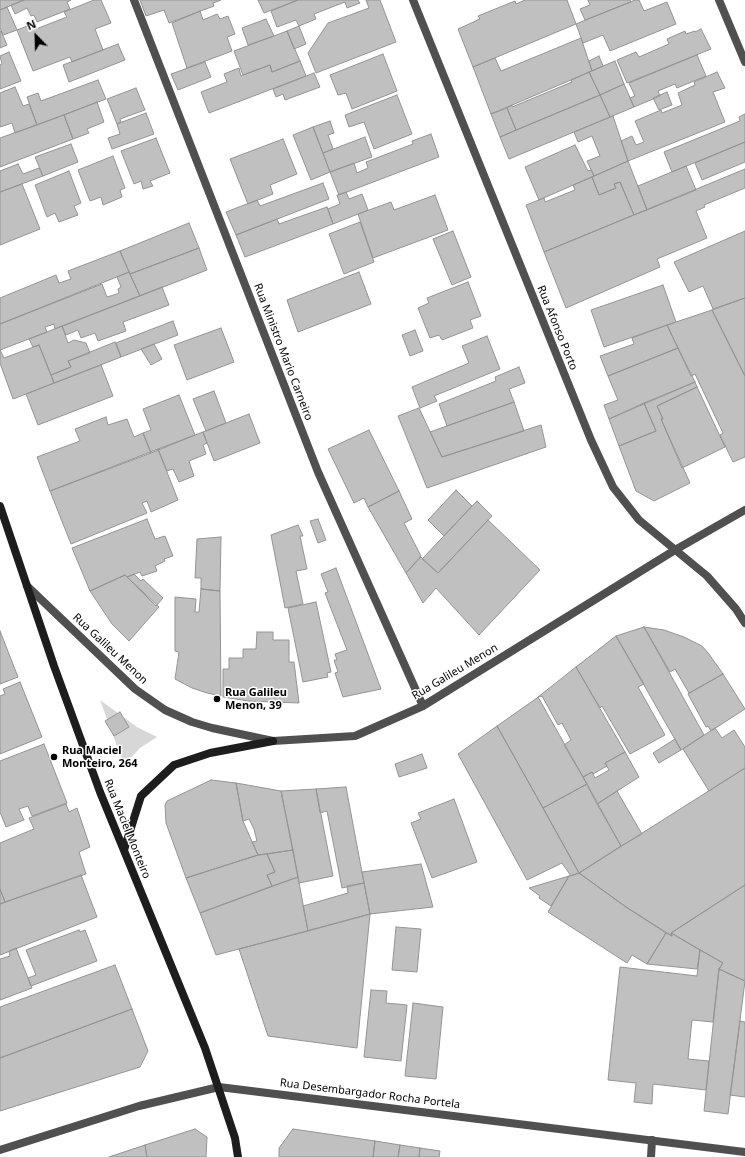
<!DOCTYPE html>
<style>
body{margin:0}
#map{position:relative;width:745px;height:1157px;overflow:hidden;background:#fff;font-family:"Noto Sans",sans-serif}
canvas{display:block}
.north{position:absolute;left:16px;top:16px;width:40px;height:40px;-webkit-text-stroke:3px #fff;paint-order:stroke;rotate:337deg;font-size:11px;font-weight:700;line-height:16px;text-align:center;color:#000}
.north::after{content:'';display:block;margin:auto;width:14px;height:18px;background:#000;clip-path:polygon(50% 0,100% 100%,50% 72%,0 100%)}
</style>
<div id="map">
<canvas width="745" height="1157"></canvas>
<div class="north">N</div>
</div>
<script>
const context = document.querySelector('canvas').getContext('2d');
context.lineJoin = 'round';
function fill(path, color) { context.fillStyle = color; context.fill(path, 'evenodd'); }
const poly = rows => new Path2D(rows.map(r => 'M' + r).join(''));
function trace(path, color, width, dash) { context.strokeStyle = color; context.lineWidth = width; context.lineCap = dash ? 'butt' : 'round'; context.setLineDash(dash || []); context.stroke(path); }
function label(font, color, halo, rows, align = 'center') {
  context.font = font + ' "Noto Sans",sans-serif'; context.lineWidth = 3; context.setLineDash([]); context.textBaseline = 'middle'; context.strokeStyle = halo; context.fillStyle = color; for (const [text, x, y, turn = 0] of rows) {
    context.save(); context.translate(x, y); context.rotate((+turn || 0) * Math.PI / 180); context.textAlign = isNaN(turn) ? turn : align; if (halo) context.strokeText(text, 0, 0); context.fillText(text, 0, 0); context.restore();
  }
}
fill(poly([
 [100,700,137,727,157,737,140,748,124,765]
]), '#d7d7d7');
const building = poly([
 [0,0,24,0,0,10,0,0],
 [24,0,71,0,67,2,70,9,37,22,34,15,31,16,27,8,15,14,11,5,24,0],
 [94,0,101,0,111,23,95,29,103,50,72,62,70,57,33,71,17,30,35,23,36,29,67,17,64,12,94,0],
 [140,0,221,0,213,3,214,6,169,23,164,10,146,16,140,0],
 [258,0,298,0,264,13,258,0],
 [298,0,358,0,360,3,347,8,345,2,314,14,316,19,299,26,296,20,277,27,271,11,298,0],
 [366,0,380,0,396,42,316,73,308,53,328,23,369,8,366,0],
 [525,0,567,0,576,24,473,67,458,29,480,19,478,16,515,1,516,4,525,0],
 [588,0,630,0,631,2,585,20,580,9,590,5,588,0],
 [635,0,639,0,644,11,667,2,676,24,610,51,603,35,583,43,576,24,635,0],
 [7,7,17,30,3,35,0,28,0,10,7,7],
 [200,11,203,20,217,14,220,19,228,16,235,34,227,37,232,51,187,68,172,23,200,11],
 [266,19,274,36,248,45,242,28,266,19],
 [299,26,306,44,294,49,287,31,299,26],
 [701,29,711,49,627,83,617,60,636,52,639,57,669,44,667,39,685,31,686,34,695,31,695,32,701,29],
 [1,31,7,45,0,48,0,32,1,31],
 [287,31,300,61,272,72,270,65,243,75,234,51,287,31],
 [581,38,592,71,491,114,473,67,495,58,501,71,581,38],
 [118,44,125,60,69,82,63,65,118,44],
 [9,52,21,81,0,89,0,65,2,64,0,56,9,52],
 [383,54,397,91,352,109,346,93,338,95,330,75,383,54],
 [697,55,706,76,677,88,675,84,658,91,660,96,634,107,630,98,635,96,629,83,697,55],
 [599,56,603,66,592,71,589,61,599,56],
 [300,61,306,76,209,113,201,92,227,82,224,74,239,68,241,76,243,75,270,65,272,72,300,61],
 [615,61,624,84,600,95,589,72,615,61],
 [205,62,211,77,178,90,171,74,205,62],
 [589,72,600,95,516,130,507,108,512,105,512,107,572,82,571,80,589,72],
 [717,72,725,88,713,92,725,122,628,161,621,141,632,136,636,145,644,142,635,121,661,110,662,113,682,105,678,93,695,85,694,82,717,72],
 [314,73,320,87,285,100,283,94,276,97,273,89,314,73],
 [98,80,106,99,37,125,27,97,38,93,41,101,98,80],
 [624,84,634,107,610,117,600,95,624,84],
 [15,87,23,106,29,104,37,125,15,133,12,123,0,127,0,93,15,87],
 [136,88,145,110,120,119,121,122,117,124,107,99,136,88],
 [667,92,672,105,659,110,653,98,667,92],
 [397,95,412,134,374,149,364,122,349,127,345,115,397,95],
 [600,95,610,117,509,159,500,137,600,95],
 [97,102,104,122,87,129,89,133,73,139,64,115,97,102],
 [507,108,516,130,500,137,491,114,507,108],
 [146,113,154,134,112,149,108,138,120,134,117,124,146,113],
 [745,114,745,142,672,172,664,152,740,121,739,117,745,114],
 [64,115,73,139,0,167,0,138,64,115],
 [613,116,628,161,594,176,587,161,600,156,592,136,578,142,574,132,613,116],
 [330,121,334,133,328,135,333,149,323,153,313,127,330,121],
 [313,127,330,172,311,180,293,135,313,127],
 [431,134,439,157,339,195,330,172,354,163,357,173,368,168,366,162,413,144,412,141,431,134],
 [365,137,372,157,330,172,323,153,365,137],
 [156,138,170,173,150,181,153,186,143,189,141,181,134,184,121,151,156,138],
 [283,139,297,174,270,185,273,194,248,204,230,159,283,139],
 [745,142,745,162,702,180,695,163,745,142],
 [71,144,78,162,43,176,35,157,71,144],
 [575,145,588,171,591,170,594,176,539,200,525,167,575,145],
 [113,156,125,188,120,190,122,197,103,205,101,197,90,201,78,170,113,156],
 [628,161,647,210,634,215,620,182,614,184,616,188,599,195,592,177,628,161],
 [18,164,23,174,39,168,43,176,0,192,0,171,18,164],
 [686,166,696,190,647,210,638,186,686,166],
 [745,169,745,188,704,205,705,207,696,211,707,238,657,259,660,267,566,308,544,252,745,169],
 [69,171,81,203,74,206,78,215,59,222,55,213,47,217,35,185,69,171],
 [592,177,599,195,616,188,614,184,620,182,634,215,544,252,526,205,544,198,545,202,575,190,573,185,592,177],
 [323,183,329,199,236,235,226,212,257,200,260,206,323,183],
 [22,184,40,229,0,245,0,192,22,184],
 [346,192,349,199,362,194,368,210,333,224,328,209,340,204,337,195,346,192],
 [435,195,448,230,373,258,358,214,391,202,394,210,435,195],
 [327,207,333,224,245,257,236,235,277,219,279,224,327,207],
 [360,222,374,262,344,274,329,234,360,222],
 [189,223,199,248,130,274,120,251,189,223],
 [453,231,471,277,452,285,433,239,453,231],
 [745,231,745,298,713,309,703,286,689,292,674,262,745,231],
 [199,248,207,270,140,296,130,274,199,248],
 [120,251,129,272,0,324,0,298,56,275,59,283,71,279,68,271,120,251],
 [129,272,140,296,55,329,54,324,45,327,47,332,0,350,0,324,102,284,107,297,117,294,119,293,118,289,121,287,117,277,129,272],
 [359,272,371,304,298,332,287,300,359,272],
 [468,282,481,316,470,320,473,328,442,340,439,335,430,338,418,308,429,303,427,298,468,282],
 [663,285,676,322,604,347,591,310,663,285],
 [162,287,169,305,123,322,126,331,98,341,95,333,81,338,78,330,66,335,62,326,162,287],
 [745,298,745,376,712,310,745,298],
 [712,310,745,376,745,457,733,462,720,435,723,433,695,374,691,376,667,325,712,310],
 [173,321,178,335,121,357,116,343,173,321],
 [667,325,678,348,608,376,600,356,634,344,632,338,667,325],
 [62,326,68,343,74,340,86,343,90,353,68,361,71,367,51,375,39,345,33,347,29,339,62,326],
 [221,328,234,362,187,380,174,345,221,328],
 [415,330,423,351,410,356,402,335,415,330],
 [487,336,500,369,434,396,437,401,420,408,412,387,469,363,462,346,487,336],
 [115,342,121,357,54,383,51,375,71,367,68,361,115,342],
 [154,344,162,359,151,365,141,349,154,344],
 [39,345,54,383,13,399,0,363,0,350,4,358,39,345],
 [678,348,695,382,609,419,604,405,618,400,608,376,678,348],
 [101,365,113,396,38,425,26,394,101,365],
 [519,367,525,383,509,389,514,402,447,426,439,404,496,381,495,377,519,367],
 [695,382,697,387,657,406,663,419,661,419,690,483,654,501,636,491,619,446,656,431,644,403,695,382],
 [697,387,725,447,682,468,661,419,663,419,657,406,697,387],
 [214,391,226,423,206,431,193,399,214,391],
 [179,395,195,435,151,453,143,433,151,430,143,409,179,395],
 [514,402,524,431,442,457,430,432,514,402],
 [644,403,656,431,619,446,609,419,644,403],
 [419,408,442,457,541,425,546,447,427,488,398,416,419,408],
 [249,414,260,443,214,461,203,432,249,414],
 [106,417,108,425,127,419,134,437,143,433,151,453,50,491,37,457,80,441,75,429,106,417],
 [369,430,399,491,368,507,364,498,354,503,328,449,369,430],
 [203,432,207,443,203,445,206,454,189,461,194,476,179,482,173,469,167,471,158,449,203,432],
 [158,449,178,500,151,512,147,501,142,503,147,513,71,544,50,491,158,449],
 [456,490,472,506,444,536,428,520,456,490],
 [399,491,412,519,404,523,421,556,406,573,368,507,399,491],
 [477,501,492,516,438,573,422,559,477,501],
 [147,519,155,539,165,536,173,556,164,559,165,561,155,566,157,571,142,576,140,572,127,577,125,575,90,591,72,548,147,519],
 [318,519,326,540,318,543,310,521,318,519],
 [488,520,540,570,479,635,436,588,423,603,406,573,421,557,438,573,488,520],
 [298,525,303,536,300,536,307,569,296,571,303,604,285,608,271,535,298,525],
 [221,537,220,591,201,589,201,578,195,578,197,539,221,537],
 [336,568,381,689,343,697,335,673,338,672,334,660,337,660,335,654,347,650,325,593,328,592,321,574,336,568],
 [134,574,141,581,143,579,163,598,156,606,127,577,134,574],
 [125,575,159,607,129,641,112,624,90,591,125,575],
 [201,589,220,591,221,696,207,693,192,688,175,679,179,652,175,651,175,597,196,599,195,612,199,612,201,589],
 [316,602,331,672,327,673,328,677,303,682,288,608,316,602],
 [644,627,704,735,681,750,616,636,644,627],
 [644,627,664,630,684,637,702,646,709,654,723,674,689,693,675,669,670,672,644,627],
 [0,631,18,677,0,684,0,631],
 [257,632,273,632,273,640,289,640,289,662,294,662,299,703,248,701,223,697,223,669,229,669,229,658,243,658,243,649,256,649,257,632],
 [616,636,644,684,638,687,665,735,630,754,602,706,600,708,576,667,616,636],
 [576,667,625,752,605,763,607,766,593,774,592,772,583,777,564,745,571,740,562,723,558,725,542,696,538,697,576,667],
 [723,674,745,709,711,731,708,726,706,727,688,694,723,674],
 [20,682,42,737,0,754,0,696,5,694,3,689,20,682],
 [537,698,538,697,587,784,543,808,497,726,537,698],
 [120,712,129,727,114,736,105,721,120,712],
 [497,726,543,808,579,873,571,876,562,863,527,880,458,754,497,726],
 [715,728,722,738,734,730,745,747,745,768,709,791,683,749,715,728],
 [675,739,681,750,659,763,653,753,675,739],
 [44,744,67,803,32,816,28,806,19,809,24,820,6,827,0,812,0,761,44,744],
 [625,752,639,777,597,804,583,777,592,772,595,778,609,770,605,763,625,752],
 [422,754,427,768,399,777,395,764,422,754],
 [745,768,745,885,671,933,672,936,626,907,579,873,745,768],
 [211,780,236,783,243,821,258,855,186,878,166,823,165,805,167,801,211,780],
 [236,783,281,791,293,850,258,855,252,842,257,841,254,829,249,819,243,821,236,783],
 [587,784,621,846,579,873,543,808,587,784],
 [346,787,364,883,342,888,327,811,320,813,316,789,346,787],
 [316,789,333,876,299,883,281,791,316,789],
 [617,791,642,834,621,846,597,804,617,791],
 [454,799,477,862,432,878,411,823,421,819,418,813,454,799],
 [66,804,69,812,77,808,90,847,79,852,86,874,5,902,0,889,0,843,34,829,29,818,66,804],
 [293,850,298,877,272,886,267,875,275,872,267,854,293,850],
 [267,854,275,872,267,875,272,886,200,913,186,878,258,855,267,854],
 [421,864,433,907,370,914,362,872,421,864],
 [579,873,626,907,666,933,647,964,632,955,627,963,548,912,569,876,579,873],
 [81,875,97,917,0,955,0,904,81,875],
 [569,876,551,906,539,898,540,896,529,888,569,876],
 [298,877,308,931,216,955,200,913,298,877],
 [364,883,370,914,308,931,303,906,348,893,347,886,364,883],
 [745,885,745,981,719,969,723,963,671,933,745,885],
 [0,889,5,902,0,904,0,889],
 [370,914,357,1048,268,1036,239,949,370,914],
 [396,927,421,929,417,972,392,970,396,927],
 [79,930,80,932,85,930,97,961,31,986,28,978,36,975,26,950,79,930],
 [666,933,672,936,671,933,700,950,697,969,647,964,666,933],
 [16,948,32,988,0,1000,0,959,10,956,9,951,16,948],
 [700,950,723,963,719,969,713,1022,692,1020,688,1059,709,1061,706,1090,653,1084,652,1104,634,1102,636,1083,608,1080,620,967,697,976,700,950],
 [115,965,132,1009,0,1058,0,1007,115,965],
 [719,969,745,981,728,1114,704,1111,719,969],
 [371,990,387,991,386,1003,407,1005,401,1061,364,1057,371,990],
 [413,1003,443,1007,436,1079,405,1076,413,1003],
 [132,1009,148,1051,140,1067,0,1111,0,1058,132,1009],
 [740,1021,745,1022,745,1097,730,1095,740,1021],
 [195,1129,207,1137,206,1157,147,1157,145,1145,195,1129],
 [293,1129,375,1141,373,1157,279,1157,279,1148,293,1129],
 [375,1141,400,1145,398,1157,373,1157,375,1141],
 [145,1145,147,1157,109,1157,145,1145],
 [400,1145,420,1148,419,1157,398,1157,400,1145],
 [420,1148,440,1151,439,1157,419,1157,420,1148]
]);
fill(building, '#c0c0c0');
trace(building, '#949494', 1);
trace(poly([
 [651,1157,652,1140]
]), '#505050', 8);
trace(poly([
 [134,0,318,472,423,706],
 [413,0,591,440,613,487,639,520,707,576,736,609,745,623],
 [719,0,745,62],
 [27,586,135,689,165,710,192,722,212,728,273,741,355,736,423,706,675,550,745,510],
 [0,1150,139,1106,219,1087,745,1152]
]), '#505050', 8);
trace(poly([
 [0,506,54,666,100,792,205,1048,235,1138,238,1157],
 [124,850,141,796,174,765,210,753,273,741]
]), '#1d1d1d', 8);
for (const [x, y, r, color] of [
 [217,699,4,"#000"],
 [54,757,4,"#000"]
]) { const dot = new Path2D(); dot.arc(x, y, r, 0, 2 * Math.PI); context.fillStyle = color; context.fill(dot); trace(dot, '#fff', 1.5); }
label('11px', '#000', '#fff', [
 ["Rua Afonso Porto",557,328,68],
 ["Rua Ministro Mario Carneiro",283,352,69],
 ["Rua Galileu Menon",110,649,43],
 ["Rua Galileu Menon",455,672,-31],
 ["Rua Maciel Monteiro",127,829,68],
 ["Rua Desembargador Rocha Portela",370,1094,7]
]);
label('bold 11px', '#000', '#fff', [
 ["Rua Galileu",225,693],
 ["Menon, 39",225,706],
 ["Rua Maciel",62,751],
 ["Monteiro, 264",62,764]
], 'left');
</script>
